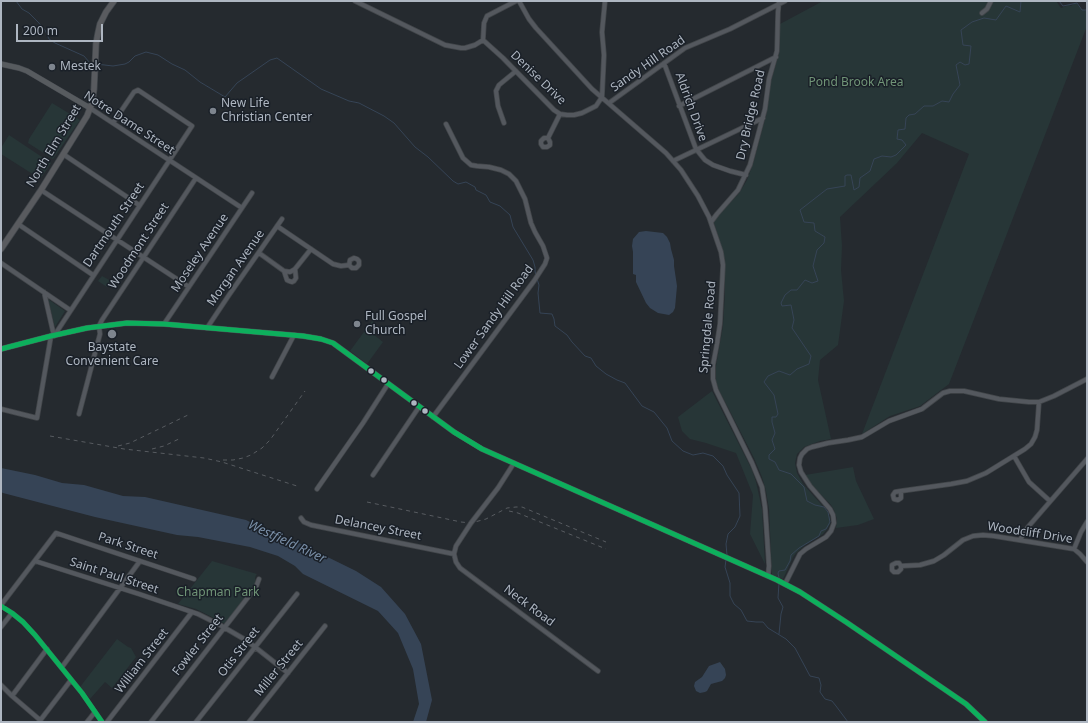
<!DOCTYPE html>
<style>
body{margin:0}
#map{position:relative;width:1088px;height:723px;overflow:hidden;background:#252a2f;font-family:"Noto Sans",sans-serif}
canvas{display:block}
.frame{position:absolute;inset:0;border:2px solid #aeb6c1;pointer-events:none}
.scale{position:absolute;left:16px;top:24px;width:87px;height:18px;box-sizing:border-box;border:2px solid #aeb6c1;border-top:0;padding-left:5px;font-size:12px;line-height:14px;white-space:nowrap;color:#aeb6c1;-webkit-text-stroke:3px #1a2028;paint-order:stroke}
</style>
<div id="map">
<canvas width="1088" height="723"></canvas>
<div class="frame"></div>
<div class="scale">200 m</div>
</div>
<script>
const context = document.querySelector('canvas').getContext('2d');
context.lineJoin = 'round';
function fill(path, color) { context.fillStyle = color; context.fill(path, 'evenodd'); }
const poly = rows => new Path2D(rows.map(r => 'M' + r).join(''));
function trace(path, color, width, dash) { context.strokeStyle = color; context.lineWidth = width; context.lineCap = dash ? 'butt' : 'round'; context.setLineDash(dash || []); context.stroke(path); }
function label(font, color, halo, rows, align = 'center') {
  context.font = font + ' "Noto Sans",sans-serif'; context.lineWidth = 3; context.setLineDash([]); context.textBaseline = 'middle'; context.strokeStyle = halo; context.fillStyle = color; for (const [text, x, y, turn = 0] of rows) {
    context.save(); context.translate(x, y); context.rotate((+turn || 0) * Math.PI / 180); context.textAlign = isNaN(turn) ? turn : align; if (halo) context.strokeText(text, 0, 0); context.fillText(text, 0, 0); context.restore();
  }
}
fill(poly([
 [823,1,1056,1,1061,8,1069,5,1071,6,1075,3,1077,4,1081,9,1087,11,1087,26,949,384,920,406,890,416,862,434,969,154,922,133,897,163,840,217,842,246,841,270,844,301,838,345,820,360,818,380,831,439,820,441,804,447,797,454,795,463,797,473,803,484,828,512,830,518,830,524,827,529,823,534,805,545,796,553,793,557,783,579,772,575,769,509,766,491,762,477,754,458,719,390,716,381,716,366,723,326,725,293,725,263,721,245,713,220,732,201,740,192,747,180,753,164,766,116,770,85,780,50,780,24],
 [52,103,80,120,53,159,28,143,29,139],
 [9,135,51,163,41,178,39,178,1,154,1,148],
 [102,276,111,281,107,287,98,281],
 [48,299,65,311,55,327],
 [372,321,374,322,368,330,383,342,367,364,350,351],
 [712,391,752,470,756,482,762,509,765,564,750,534,753,495,736,453,706,443,690,439,682,431,678,417],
 [853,467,856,481,874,519,858,525,836,528,837,519,834,510,831,505,811,484,805,475],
 [212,561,257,574,256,575,255,578,257,584,225,623,224,623,218,621,218,620,196,609,178,604],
 [117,639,128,647,131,648,136,657,112,688,105,682,90,699,80,687]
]), '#273637');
fill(poly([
 [646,231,663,233,667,237,670,243,671,249,674,260,674,266,677,286,675,308,673,312,669,315,658,313,650,308,646,303,636,282,636,275,633,274,633,252,632,246,633,239,639,232],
 [1,468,35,475,62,483,84,485,123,496,145,497,246,520,274,534,299,543,356,571,381,587,405,614,421,644,432,700,426,722,413,722,419,704,413,669,398,633,378,611,303,574,295,566,278,556,250,547,198,537,177,535,95,517,3,493,1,492],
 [720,662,725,669,726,675,725,678,722,681,711,684,707,691,705,692,700,693,696,691,694,686,695,682,702,677,709,666]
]), '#364456');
trace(poly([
 [16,1,22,9,29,13,38,22,45,30,49,39,55,43,84,56,90,63,93,63],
 [1059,1,1063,6,1077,3,1082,10,1087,10],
 [96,64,113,66,125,64,129,62,135,56,146,52,158,55,172,64,185,70,200,82,225,97,237,83,270,60,277,58,321,89,349,101,359,103,384,116,394,123,415,147,428,157,453,181,458,184,466,182,475,187,476,190,486,195,490,202,500,206,510,215,513,227,533,260,535,267,535,271,536,276],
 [537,279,539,285,538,293,540,313,552,314,554,319,555,326,567,335,572,342,585,356,591,358,596,366,606,374,617,380,625,383,642,406,654,412,667,428,672,441,683,451,693,455,703,453,713,456,723,466,727,475,739,493,740,516,735,527,728,534,726,544,727,555],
 [726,560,725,567,730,583,730,596,734,604,741,610,747,621,756,622,763,622,768,628,786,639,795,648,810,676,819,678,821,685,820,692,825,699,832,701,836,706,848,722],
 [779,578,778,573,779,571,785,570,790,561,791,555,799,548,819,536,821,531,826,529,830,522,828,512,824,507,815,505,807,501,804,487,791,474,779,470,775,462,769,459,769,455,775,449,772,440,775,433,772,422,772,417,776,417,778,414,774,395,764,382,768,376,779,371,790,375,797,369,809,364,811,356,792,328,794,320,791,305,782,306,781,303,785,295,791,290,797,290,805,280,812,283,818,281,813,266,817,250,824,243,825,237,815,231,814,223,804,222,800,210,827,189,845,186,845,176,847,175,851,175,854,190,859,187,860,178,870,171,874,159,882,156,891,157,896,155,906,145,902,140,897,139,898,130,905,129,906,118,909,115,915,114,924,106,933,106,942,101,949,102,953,94,960,85,956,65,960,62,965,65,969,64,971,46,963,45,961,30,972,22,984,18,996,20,1006,6,1020,12,1021,1],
 [779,634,781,614,783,607,778,598,779,583]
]), '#364456', 1);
const minor = poly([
 [355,1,445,45,461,48,465,48,475,45,483,40,484,23,487,16,516,1],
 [519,1,529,19,536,28,592,89,666,153,681,170,698,196,709,217,721,252,723,265,720,324,717,344,713,365,713,379,716,390,752,463,762,487,765,507,766,521,769,566,768,576],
 [982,13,987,9,991,1],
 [483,40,503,58,554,110,560,114,567,115,574,115,582,113,596,106,602,97,604,55,602,32,605,1],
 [664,63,696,149,705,160,713,165,730,171,746,175],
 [609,103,685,48,730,29,785,1],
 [679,106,776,57],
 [90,108,242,208],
 [504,123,498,106,496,91,499,85,516,71],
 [548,138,550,142,550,145,547,147,543,147,541,144,541,141,544,138,548,138,560,114],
 [63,154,139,205],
 [673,161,763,118],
 [41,190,189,287],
 [711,222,717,214,738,190,750,165,765,109,769,79,777,51,778,12,779,1],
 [18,224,93,275],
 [277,226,333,264,341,266,349,265,350,260,354,258,357,259,359,261,359,265,356,268,352,268,349,265],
 [259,253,284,271,287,280,289,281,292,282,294,281,296,278,295,269,311,249],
 [1,263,70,310],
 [284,271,290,272,295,269],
 [44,292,54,336],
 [164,324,252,193],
 [207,328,229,295,282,219],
 [54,336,192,126,138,90,134,92,113,123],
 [272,377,294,335],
 [1,409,37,418,51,336],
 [79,414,100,334,99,326,102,320,196,178],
 [433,417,534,281,545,264,547,258,543,246,535,232,531,223,525,199,516,181,509,174,501,170,489,167,477,166,471,165,463,158,446,124],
 [1014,456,1029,482,1050,501],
 [514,463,498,488,471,523,456,546,454,554,456,562,460,568,598,671],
 [373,475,419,407],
 [317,489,363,423,388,384],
 [901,491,901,498,898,500,894,499,893,495,895,492,901,491,951,484,967,481,986,473,1025,449,1031,444,1035,437,1037,430,1039,402],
 [301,518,304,522,311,525,454,554],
 [1020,540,1023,534,1028,527,1087,459],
 [1074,549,1081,532,1087,522],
 [35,561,139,594,198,614,220,625,244,639,255,647,288,673],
 [901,566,901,569,898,572,894,572,892,570,892,565,896,563,899,563,901,566,920,565,934,561,944,555,963,540,973,536,983,535,994,536,1074,549,1080,554,1087,562],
 [785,584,800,554,806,549,826,537,831,531,834,523,833,515,830,509,810,486,801,472,799,465,800,458,802,454,807,449,812,447,828,443,848,440,862,437,889,421,922,409,943,393,950,391,964,391,999,399,1029,402,1039,402,1054,396,1087,379],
 [1,605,56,533,194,579],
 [1,606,12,613,23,622,35,635,82,693,102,722],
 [1,627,12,613],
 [62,667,140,561],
 [1,685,12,696,40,720],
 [12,696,47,649],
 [39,722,71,680],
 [87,722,95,712],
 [107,722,192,612],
 [151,722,256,587,259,579],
 [196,722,297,594],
 [249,722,325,626]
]);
const major = poly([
 [1,64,19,68,27,71,90,108],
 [1,349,51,336,87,328,127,323,164,324,303,336,321,339,333,343,454,432,482,449,777,580,800,592,846,622,966,704,985,722]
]);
const highway = poly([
 [1,249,41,190,87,116,92,103,94,89,96,44,98,33,100,24,106,12,114,1]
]);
trace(minor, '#42464a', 5.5);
trace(major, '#42464c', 6);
trace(highway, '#41464b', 7);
trace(minor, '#54585e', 4);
trace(major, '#575b5f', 5);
trace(highway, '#595b5f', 5.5);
trace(poly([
 [50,436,124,449,204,458,222,462,300,487],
 [118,446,130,443,188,415],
 [152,449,164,446,181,438],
 [223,460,233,460,243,458,251,455,262,448,270,440,305,391],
 [367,502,461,522,471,523,486,519,507,508,516,507,522,507,606,542],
 [509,511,518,513,606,549]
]), '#585c61', 1, [4, 4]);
trace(poly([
 [1,349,51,336,87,328,127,323,164,324,303,336,321,339,333,343,454,432,482,449,777,580,800,592,846,622,966,704,985,722],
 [1,606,12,613,23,622,35,635,82,693,102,722]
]), '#0daf5c', 5);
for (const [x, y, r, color] of [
 [52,67,4,"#7e858e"],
 [213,111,4,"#7e858e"],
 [357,324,4,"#7e858e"],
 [112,334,5,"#7e858e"],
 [371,371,3.5,"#aeb6c1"],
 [384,380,3.5,"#aeb6c1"],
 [414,403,3.5,"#aeb6c1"],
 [425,411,3.5,"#aeb6c1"]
]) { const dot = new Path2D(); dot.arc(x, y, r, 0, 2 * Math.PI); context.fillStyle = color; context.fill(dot); trace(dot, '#1a2028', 1.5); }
label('12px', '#aeb6c1', '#1a2028', [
 ["Sandy Hill Road",648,64,-35],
 ["Denise Drive",538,78,44],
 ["Aldrich Drive",691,107,70],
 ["Dry Bridge Road",751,115,-77],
 ["Notre Dame Street",129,123,33],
 ["North Elm Street",54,146,-59],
 ["Dartmouth Street",114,225,-56],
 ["Woodmont Street",139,246,-57],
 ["Moseley Avenue",200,253,-56],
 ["Morgan Avenue",236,268,-55],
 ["Lower Sandy Hill Road",494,317,-54],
 ["Springdale Road",708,327,-85],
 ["Delancey Street",378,528,11],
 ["Woodcliff Drive",1030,533,9],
 ["Park Street",128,546,18],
 ["Saint Paul Street",114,576,18],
 ["Neck Road",529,606,37],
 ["Fowler Street",198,645,-52],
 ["Otis Street",239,652,-52],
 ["William Street",142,661,-52],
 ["Miller Street",279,668,-51]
]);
label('12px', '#aeb6c1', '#1a2028', [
 ["Mestek",60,67],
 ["New Life",221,104],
 ["Christian Center",221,118],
 ["Full Gospel",365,317],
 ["Church",365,331],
 ["Baystate",112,348,"center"],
 ["Convenient Care",112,362,"center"]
], 'left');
label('12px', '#709477', '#1a2028', [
 ["Pond Brook Area",856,83],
 ["Chapman Park",218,593]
]);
label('italic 13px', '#798ea6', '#1a2028', [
 ["Westfield River",287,542,25]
]);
</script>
